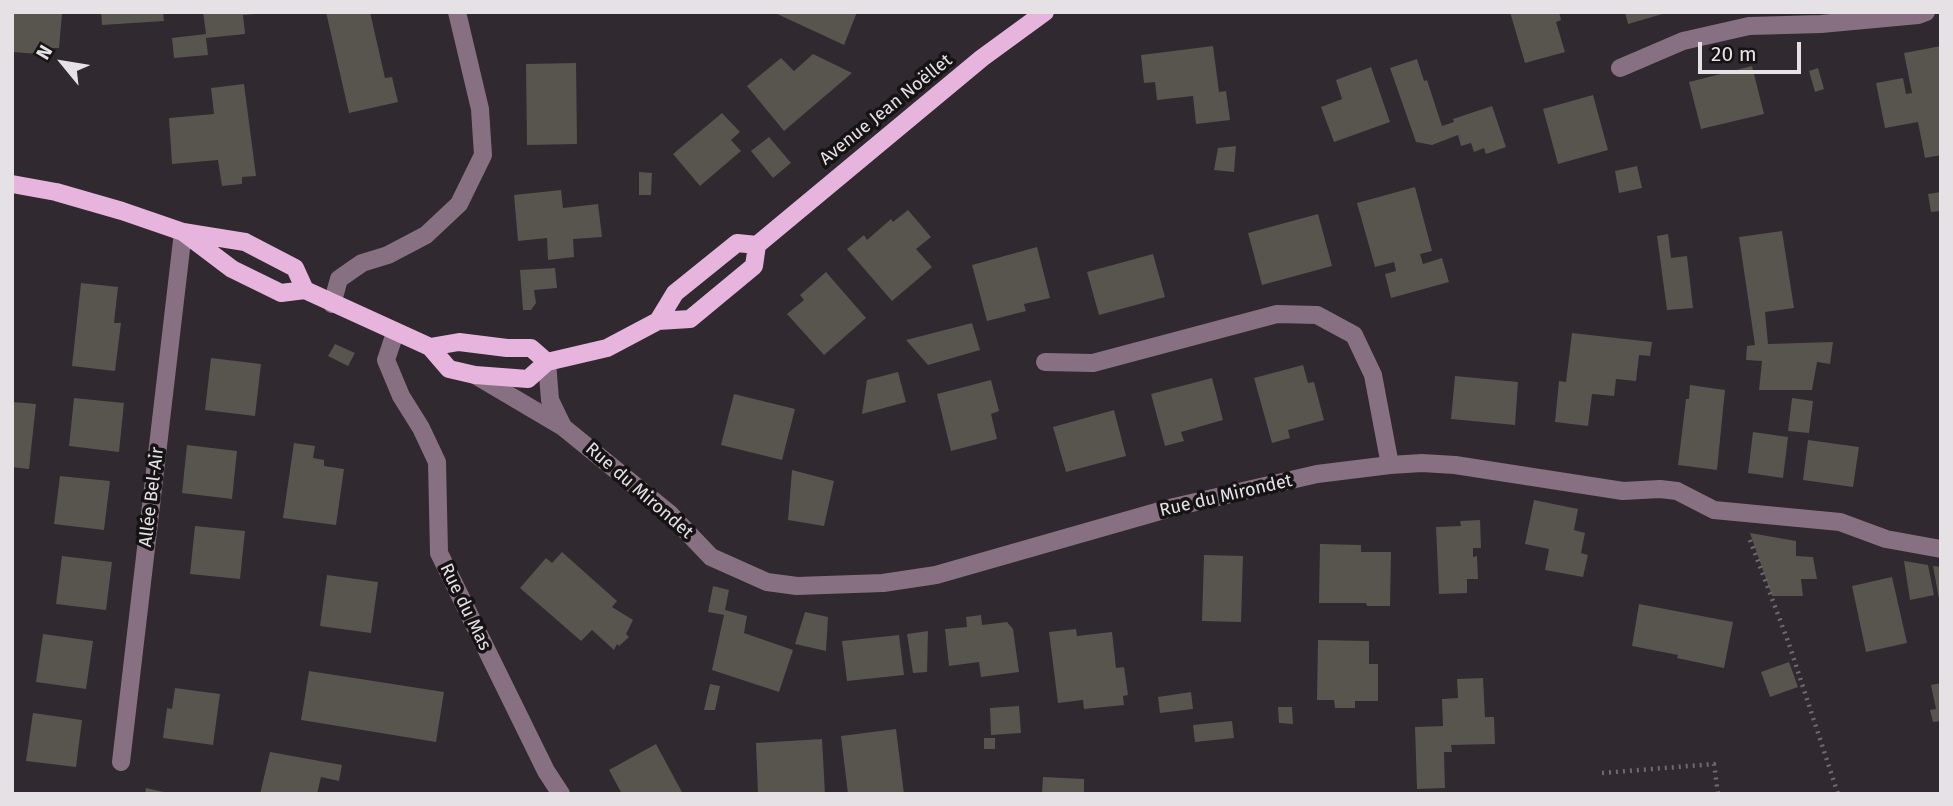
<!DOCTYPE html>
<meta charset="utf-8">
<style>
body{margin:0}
#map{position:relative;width:1953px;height:806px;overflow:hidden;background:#30292f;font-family:"Fira Sans",sans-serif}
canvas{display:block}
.frame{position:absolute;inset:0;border:14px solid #e5e1e4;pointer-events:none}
.north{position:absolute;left:28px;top:28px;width:70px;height:70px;-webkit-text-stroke:5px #161315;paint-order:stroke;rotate:300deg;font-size:19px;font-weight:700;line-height:28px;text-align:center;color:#e5e1e4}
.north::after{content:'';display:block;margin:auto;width:24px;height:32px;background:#e5e1e4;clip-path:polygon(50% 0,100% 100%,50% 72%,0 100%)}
.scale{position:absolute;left:1698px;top:42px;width:103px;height:32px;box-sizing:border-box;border:4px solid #e5e1e4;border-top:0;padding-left:9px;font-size:21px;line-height:24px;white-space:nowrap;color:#e5e1e4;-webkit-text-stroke:5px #161315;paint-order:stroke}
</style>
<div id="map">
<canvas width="1953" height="806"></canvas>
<div class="frame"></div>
<div class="north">N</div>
<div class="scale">20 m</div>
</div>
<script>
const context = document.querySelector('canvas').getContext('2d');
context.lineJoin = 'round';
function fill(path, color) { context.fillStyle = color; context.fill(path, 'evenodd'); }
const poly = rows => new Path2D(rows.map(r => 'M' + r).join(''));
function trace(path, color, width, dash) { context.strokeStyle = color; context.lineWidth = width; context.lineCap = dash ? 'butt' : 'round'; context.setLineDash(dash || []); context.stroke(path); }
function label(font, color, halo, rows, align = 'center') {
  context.font = font + ' "Fira Sans",sans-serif'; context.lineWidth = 7; context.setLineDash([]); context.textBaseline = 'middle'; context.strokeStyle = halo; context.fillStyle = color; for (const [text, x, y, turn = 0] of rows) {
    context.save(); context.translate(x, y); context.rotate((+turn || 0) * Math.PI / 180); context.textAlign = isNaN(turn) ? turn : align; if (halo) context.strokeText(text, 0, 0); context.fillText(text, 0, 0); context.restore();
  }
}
fill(poly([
 [12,12,55,12,62,14,59,48,53,48,53,55,12,52],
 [101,12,163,12,164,21,102,25],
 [203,12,255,12,255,14,243,15,245,34,206,38,208,55,174,58,172,38,206,34],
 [326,12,370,12,385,78,392,77,398,102,349,113],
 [773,12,857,12,844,45],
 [1510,12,1559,12,1561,20,1556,22,1565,52,1525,63],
 [1625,12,1666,12,1666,13,1628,24],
 [1213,46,1219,92,1226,91,1230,120,1196,124,1193,96,1157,100,1155,82,1144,83,1141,55],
 [1941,46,1941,155,1925,158,1918,122,1885,128,1876,83,1903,78,1906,94,1912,93,1904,53],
 [813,54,852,73,784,131,747,86,781,58,794,71],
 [1417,59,1424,81,1427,80,1442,126,1454,122,1453,119,1492,106,1506,147,1486,154,1484,148,1474,152,1471,143,1461,146,1458,135,1432,145,1416,142,1390,68],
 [576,63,577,144,527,145,526,64],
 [1752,66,1764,114,1701,129,1689,82],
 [1371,67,1390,122,1334,142,1321,107,1342,99,1336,80],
 [1818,68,1824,89,1815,92,1809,71],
 [244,84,256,176,242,177,242,184,222,186,218,160,172,164,169,118,214,114,211,88],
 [1593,95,1608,150,1558,164,1543,109],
 [722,113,740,132,731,140,741,151,700,186,673,154],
 [769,137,791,163,773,178,751,151],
 [1236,146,1234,172,1214,170,1218,148],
 [1637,166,1642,188,1619,193,1615,171],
 [639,172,652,173,651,195,639,195],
 [1415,187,1432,251,1420,254,1423,264,1442,258,1449,282,1391,298,1385,274,1396,271,1394,262,1375,267,1357,203],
 [561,190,563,208,598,204,602,237,573,239,574,257,548,260,547,238,518,241,514,195],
 [1941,192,1941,211,1931,212,1928,194],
 [908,210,931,237,916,249,932,267,892,301,847,249,864,235,867,240,891,219,893,222],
 [1318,214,1332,266,1262,285,1248,233],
 [1782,231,1794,308,1765,312,1768,344,1833,342,1830,364,1817,362,1812,390,1759,390,1762,361,1746,360,1747,346,1755,345,1739,237],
 [1668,234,1671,258,1687,256,1693,308,1667,310,1657,236],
 [1037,247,1050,298,1024,304,1026,311,987,321,972,265],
 [1153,254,1165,297,1099,315,1087,272],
 [555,268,557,288,534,290,536,303,531,310,523,310,520,270],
 [826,272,866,318,824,355,787,314,804,300,800,295],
 [81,283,118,287,114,323,121,323,115,371,72,366],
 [972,323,980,350,928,365,906,340],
 [1572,333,1652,342,1650,356,1639,355,1636,381,1616,379,1614,396,1592,394,1588,426,1555,422,1559,381,1566,382],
 [335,344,355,353,348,366,328,356],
 [211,358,261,364,255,416,205,410],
 [1303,365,1308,383,1314,382,1324,420,1288,430,1290,438,1272,443,1254,378],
 [898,372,906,402,862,414,867,380],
 [1455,376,1518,382,1515,425,1451,419],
 [1212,378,1223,420,1181,432,1184,441,1165,446,1151,394],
 [991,380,999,411,991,414,997,439,951,451,937,394],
 [1690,385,1725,390,1717,470,1678,465,1686,399,1689,399],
 [734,394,795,409,782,460,721,445],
 [74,398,124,403,119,452,69,446],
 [1792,398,1813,401,1809,433,1788,431],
 [12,402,36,404,29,469,12,467],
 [1114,410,1126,456,1066,472,1053,427],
 [1753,432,1788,437,1783,478,1748,473],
 [1808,440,1859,447,1853,487,1803,480],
 [294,443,315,446,313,458,324,460,324,466,344,469,336,525,283,518],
 [187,445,237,451,232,499,182,493],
 [792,470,834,481,824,526,788,520],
 [60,476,110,481,104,530,54,524],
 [1534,500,1578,509,1574,530,1585,533,1581,553,1588,555,1583,577,1545,570,1549,549,1525,544],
 [1480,520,1481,548,1473,548,1473,557,1477,556,1478,579,1467,579,1467,593,1439,594,1436,527,1461,526,1460,521],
 [195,526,245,531,240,579,190,574],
 [1750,533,1796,541,1796,556,1813,557,1817,579,1801,579,1803,596,1772,596],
 [1320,544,1361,545,1361,552,1391,552,1390,606,1367,606,1366,603,1319,603],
 [562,552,617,601,612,607,633,620,626,634,629,637,619,646,617,644,614,650,592,630,581,641,520,588,546,558,552,563],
 [1204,555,1243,556,1241,622,1202,621],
 [62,556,112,562,106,610,56,604],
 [1904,561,1928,565,1934,595,1910,600],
 [1933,566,1941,567,1941,599,1939,599],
 [327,575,378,582,371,633,320,626],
 [1892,577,1907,643,1866,652,1852,586],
 [713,586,729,590,725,610,747,616,744,633,793,650,779,692,712,670,724,615,708,612],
 [1639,604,1733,622,1724,668,1677,658,1678,655,1632,646],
 [805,612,828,617,826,651,795,644],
 [981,615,982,625,1007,622,1013,629,1019,672,981,677,979,662,949,666,945,629,967,627,966,617],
 [1076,629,1077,636,1112,632,1116,668,1124,667,1128,695,1123,696,1124,705,1084,709,1083,700,1058,703,1049,632],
 [928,631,927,672,913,673,907,634],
 [43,634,93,641,86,689,36,682],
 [899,635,904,675,847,681,842,641],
 [1318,640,1369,641,1369,664,1378,664,1378,701,1355,701,1355,708,1335,708,1334,700,1317,700],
 [1789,662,1798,687,1770,697,1761,672],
 [309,671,444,692,436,742,301,720],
 [1483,678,1485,717,1494,717,1495,744,1451,745,1452,752,1444,752,1445,788,1417,789,1415,727,1443,726,1442,699,1458,698,1457,679],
 [1941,683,1941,721,1933,722,1930,710,1936,709,1931,685],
 [710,684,720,686,715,710,704,710],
 [175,688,220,694,213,745,163,738,167,708,172,709],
 [1191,692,1193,709,1160,713,1158,697],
 [1019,706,1021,733,991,735,990,708],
 [1278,707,1292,707,1293,724,1279,723],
 [33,713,82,720,76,767,26,761],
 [1232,721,1234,738,1195,742,1193,725],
 [896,729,904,794,848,794,841,736],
 [984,738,995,738,995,749,984,749],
 [822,739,825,794,758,794,756,743],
 [656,744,683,794,622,794,609,770],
 [270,752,342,765,339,781,321,777,317,794,260,794],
 [1043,777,1084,779,1084,794,1042,794],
 [146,788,168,793,168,794,145,794]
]), '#57554d');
trace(poly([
 [1750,540,1789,644,1838,794],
 [1602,773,1714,764,1718,794]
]), '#706a6f', 4.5, [2, 5]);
trace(poly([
 [1620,68,1683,41,1749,26,1821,24,1918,15,1926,12],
 [332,304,339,279,362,263,388,255,426,235,459,204,483,155,480,109,457,12],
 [395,333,386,360,401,396,421,428,437,462,439,553,546,771,561,794],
 [547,362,550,400,563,427],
 [1045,362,1093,363,1277,314,1317,315,1354,335,1373,375,1390,465],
 [475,375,563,427,670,514,711,557,767,582,797,586,883,583,936,575,1174,507,1317,474,1390,465,1422,463,1455,465,1623,491,1660,489,1677,491,1714,510,1840,522,1886,539,1941,549],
 [121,762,183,232]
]), '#887083', 18);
trace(poly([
 [12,184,56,192,122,211,183,232,245,242,295,268,305,290],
 [183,232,232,269,281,293,305,290,430,347,449,369,475,375,528,379,547,362,607,348,658,321,690,319,754,266,757,245,982,58,1045,12],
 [658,321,675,293,737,243,757,245],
 [430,347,459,342,507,348,531,348,547,362]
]), '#e6b4dc', 18);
label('18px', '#e5e1e4', '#161315', [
 ["Avenue Jean Noëllet",886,110,-39],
 ["Rue du Mirondet",639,491,41],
 ["Rue du Mirondet",1226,496,-13],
 ["Allée Bel-Air",152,497,-83],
 ["Rue du Mas",465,607,64]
]);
</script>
